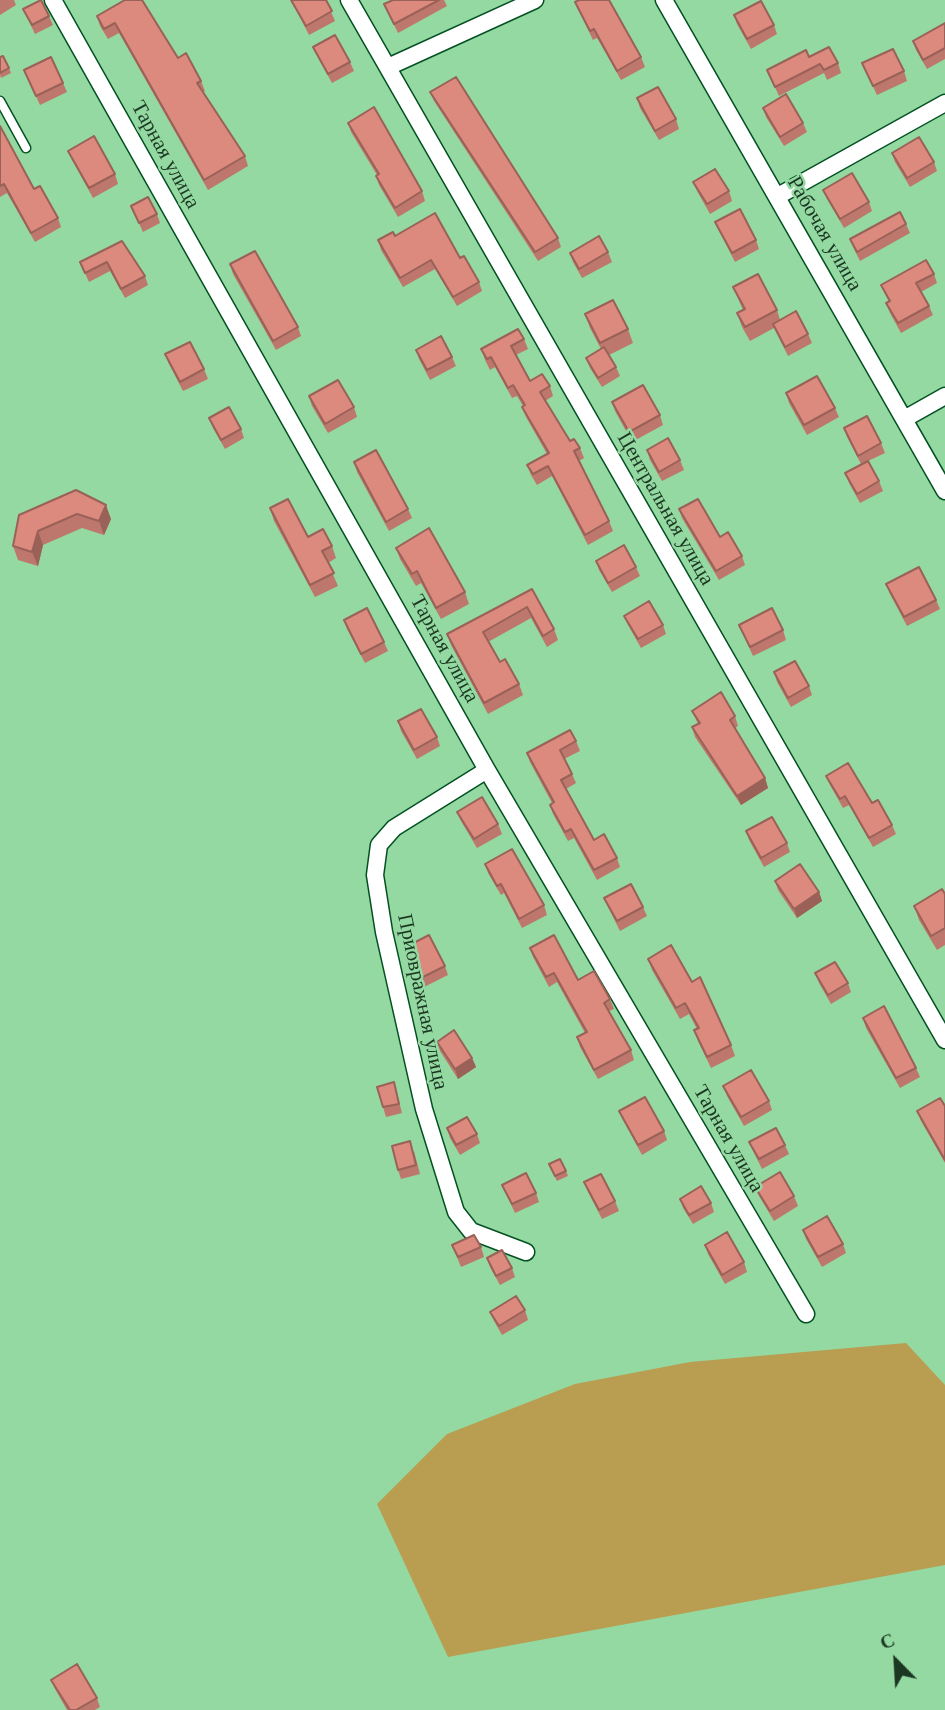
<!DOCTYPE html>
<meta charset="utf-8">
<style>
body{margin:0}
#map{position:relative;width:945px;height:1710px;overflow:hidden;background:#94d9a2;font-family:"Times New Roman",serif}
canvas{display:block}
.north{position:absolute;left:861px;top:1626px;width:70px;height:70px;-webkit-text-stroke:5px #94d9a2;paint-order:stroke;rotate:336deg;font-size:19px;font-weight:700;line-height:28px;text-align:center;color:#1c3822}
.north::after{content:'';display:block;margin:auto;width:24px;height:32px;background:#1c3822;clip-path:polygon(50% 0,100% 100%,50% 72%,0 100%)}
</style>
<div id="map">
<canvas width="945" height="1710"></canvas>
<div class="north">С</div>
</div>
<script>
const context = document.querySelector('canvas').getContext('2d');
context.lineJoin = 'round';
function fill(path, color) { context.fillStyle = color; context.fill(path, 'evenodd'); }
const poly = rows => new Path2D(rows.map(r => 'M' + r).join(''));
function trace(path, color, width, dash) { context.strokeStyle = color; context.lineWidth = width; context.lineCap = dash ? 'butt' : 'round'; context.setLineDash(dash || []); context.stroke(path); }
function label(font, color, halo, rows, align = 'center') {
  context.font = font + ' "Times New Roman",serif'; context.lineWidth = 5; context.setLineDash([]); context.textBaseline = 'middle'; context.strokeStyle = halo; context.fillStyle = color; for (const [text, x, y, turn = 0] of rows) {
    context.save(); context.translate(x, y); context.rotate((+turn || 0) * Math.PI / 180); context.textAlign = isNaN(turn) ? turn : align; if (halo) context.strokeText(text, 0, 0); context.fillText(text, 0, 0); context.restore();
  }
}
fill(poly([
 [906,1343,945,1385,945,1565,448,1657,377,1504,447,1434,575,1384,690,1362]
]), '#b99d50');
const lane = poly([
 [0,101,26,148]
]);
const street = poly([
 [53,0,487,770,806,1314],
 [349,0,945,1040],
 [664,0,945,491],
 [388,67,535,0],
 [778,196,945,103],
 [906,418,945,396],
 [487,770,394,828,379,845,375,875,384,932,424,1109,456,1212,471,1231,526,1252]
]);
trace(lane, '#035122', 11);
trace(street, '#035122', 19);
trace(lane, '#fff', 8);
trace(street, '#fff', 16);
fill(poly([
 [0,0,14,0,16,5,0,15],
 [123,0,142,0,178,58,201,81,205,91,203,92,245,156,248,166,208,190,119,33,108,39,100,26,97,16,123,1],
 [291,0,326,0,335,21,309,35],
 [393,0,444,0,447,6,398,33,384,4],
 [575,2,641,57,645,67,621,80,597,38,593,40,579,11],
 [23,9,49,16,53,25,35,34],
 [734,15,774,25,777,34,751,49,737,24],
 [945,23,945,59,927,69,916,50,913,41],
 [313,47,350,62,354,71,332,83,317,56],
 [0,57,9,68,11,73,1,78,0,75],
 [809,57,838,63,841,73,827,80,824,73,779,96,767,70],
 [862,63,904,71,907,81,877,95],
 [24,70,63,83,67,92,40,105],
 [430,92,558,238,561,247,538,261,434,101],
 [637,98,676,119,679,129,659,140,640,108],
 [763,108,803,123,807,132,784,146,766,117],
 [348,123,422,191,425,201,398,217,379,185,376,176,377,175,351,132],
 [0,126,34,189,58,218,61,227,35,242,7,193,0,197],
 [68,151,115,174,118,184,93,198,72,160],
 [892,153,934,162,937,171,910,187,895,162],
 [693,182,729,191,732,201,710,214,697,191],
 [823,190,869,202,872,211,844,228,827,199],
 [131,206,157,214,160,223,143,232],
 [715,222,756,240,759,249,735,262,719,231],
 [906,224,910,233,860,261,854,249,850,239],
 [395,236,460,258,479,282,482,291,457,306,435,269,403,287,381,250,378,240],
 [122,241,145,276,148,285,125,298,110,271,89,282,80,262],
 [608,252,612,262,582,278,573,262,570,253],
 [230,264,298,327,301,336,276,350,233,274],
 [934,274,937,283,921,292,929,306,933,315,901,333,890,313,886,303,889,302,881,285],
 [733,287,777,310,780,320,808,334,812,343,788,356,774,328,750,341,742,327,737,313,743,310],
 [585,314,628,329,633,343,609,355,616,367,620,376,602,387,590,368,586,358,601,349,590,328],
 [524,339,528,349,516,355,530,381,550,386,553,396,545,401,570,441,580,448,584,458,579,461,609,521,613,531,588,545,552,476,537,485,531,475,527,465,547,454,526,417,522,407,523,406,517,396,512,398,495,367,490,370,485,360,481,349],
 [416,350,452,357,456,366,430,380,419,359],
 [165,354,204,369,208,379,183,391,169,364],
 [786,393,835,408,839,417,807,435,789,403],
 [309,396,354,407,357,417,328,433,312,406],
 [612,402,660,415,663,425,632,442,615,411],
 [209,418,241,429,244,438,225,449,213,428],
 [844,428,881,443,885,453,868,461,879,481,883,491,860,503,849,483,845,473,861,464,847,437],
 [647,450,680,460,684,470,662,481,650,460],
 [354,462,408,509,412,518,389,531,357,472],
 [76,490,111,519,104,535,82,528,43,545,38,566,18,560,13,546],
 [270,508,308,537,332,546,336,558,328,563,338,586,315,597,274,521],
 [679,509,720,537,742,556,745,565,719,580,682,518],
 [396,548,465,592,469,604,441,619,421,583,416,586,400,559],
 [596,561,636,567,640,576,612,592,599,570],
 [886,584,936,600,940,609,907,626,890,594],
 [532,589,554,629,558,640,547,647,531,618,488,642,500,662,519,684,523,695,488,714,451,645,447,634],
 [624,616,663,625,666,634,641,648,628,625],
 [344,620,384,642,388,651,365,663,347,629],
 [739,625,783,630,786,640,753,656],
 [774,672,809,686,812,695,791,707,777,682],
 [692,711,735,716,738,726,735,728,765,778,768,788,741,805,695,737,692,727,698,724],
 [398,721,437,737,440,746,417,759,401,731],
 [576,741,580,751,564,759,572,774,576,783,566,789,594,840,617,858,620,867,597,880,574,838,568,841,553,814,550,805,552,803,530,762,527,753],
 [826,776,872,803,892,825,896,834,873,847,849,805,843,808,830,785],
 [457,812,498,824,502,834,477,848,461,821],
 [746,831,787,843,790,852,764,867,749,840],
 [485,864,544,905,547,915,522,928,504,893,501,895,488,873],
 [775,881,819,892,822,901,797,918,778,890],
 [945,894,945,945,937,950,919,920,914,906],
 [604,898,643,907,647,916,620,931,608,907],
 [404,948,445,966,448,975,422,988,407,957],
 [530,948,578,980,610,999,614,1009,609,1011,631,1050,634,1060,598,1079,580,1047,577,1037,585,1033,557,982,549,987,533,957],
 [648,959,692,982,731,1045,735,1056,711,1068,698,1041,694,1030,697,1029,689,1014,680,1019,652,970],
 [815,973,848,983,851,992,831,1004,819,983],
 [863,1018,916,1068,920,1077,900,1088,866,1028],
 [437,1042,472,1058,476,1067,458,1079,440,1051],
 [394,1082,402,1113,386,1117,383,1107],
 [723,1086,769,1101,772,1110,744,1126,727,1096],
 [945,1106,945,1163,921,1121,917,1111],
 [619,1111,664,1131,667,1140,642,1155,623,1120],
 [447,1128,477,1134,480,1143,460,1155,450,1138],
 [749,1142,785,1145,789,1154,762,1169,753,1151],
 [414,1151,420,1174,401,1179,398,1170],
 [551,1169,566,1171,568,1176,557,1181],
 [584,1182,615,1201,619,1211,602,1219,588,1192],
 [502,1185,536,1193,539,1202,515,1213],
 [755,1187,794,1196,798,1206,774,1221,759,1196],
 [680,1199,711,1203,714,1212,693,1224,683,1208],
 [803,1230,843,1244,846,1253,822,1267,806,1239],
 [452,1245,481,1247,484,1257,461,1267],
 [705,1245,744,1262,747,1272,725,1284,708,1254],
 [487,1258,512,1268,515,1277,500,1285,490,1267],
 [525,1310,528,1320,502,1335,494,1321,490,1312],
 [51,1680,97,1698,100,1707,95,1710,67,1710,55,1689]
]), '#bd776c');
fill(poly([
 [106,505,111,519,104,535,99,521],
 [38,531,43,545,38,566,32,552],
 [765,778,768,788,741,805,737,796],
 [819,892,822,901,797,918,794,909],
 [472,1058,476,1067,458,1079,455,1069]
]), '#9a6158');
const building = poly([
 [41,0,49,16,32,25,23,9,41,0],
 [125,0,142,0,178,58,186,53,201,81,197,83,245,156,204,180,115,23,104,29,97,16,125,0],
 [291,0,326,0,332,11,306,26,291,0],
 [393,0,439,0,394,24,384,4,393,0],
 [579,0,609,0,641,57,617,71,594,29,590,31,575,2,579,0],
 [761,1,774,25,747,39,734,15,761,1],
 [945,23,945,48,923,60,913,41,945,23],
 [335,35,350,62,328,74,313,47,335,35],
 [829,47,838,63,824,70,820,64,775,87,767,70,806,50,809,57,829,47],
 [893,49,904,71,873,86,862,63,893,49],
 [3,56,9,68,0,73,0,57,3,56],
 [51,57,63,83,36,96,24,70,51,57],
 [456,77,558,238,535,252,430,92,456,77],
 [658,87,676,119,655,131,637,98,658,87],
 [786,94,803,123,780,137,763,108,786,94],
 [374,107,422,191,395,208,376,176,379,174,348,123,374,107],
 [0,126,34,189,40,186,58,218,31,233,4,184,0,186,0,126],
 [94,136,115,174,89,188,68,151,94,136],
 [919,137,934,162,907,178,892,153,919,137],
 [715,169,729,191,707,204,693,182,715,169],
 [852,173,869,202,840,219,823,190,852,173],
 [148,197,157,214,139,223,131,206,148,197],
 [740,209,756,240,732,253,715,222,740,209],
 [900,212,906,224,857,252,850,239,900,212],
 [435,213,460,258,464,256,479,282,453,297,431,260,400,278,378,240,393,232,395,236,435,213],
 [599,236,608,252,579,269,570,253,599,236],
 [122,241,145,276,121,289,107,262,85,273,80,262,122,241],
 [255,251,298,327,273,341,230,264,255,251],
 [926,260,934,274,916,283,929,306,898,323,886,303,890,301,881,285,926,260],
 [758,274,777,310,745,327,737,313,745,309,733,287,758,274],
 [613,300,628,329,600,343,585,314,613,300],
 [796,311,808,334,785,347,773,324,796,311],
 [518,329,524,339,511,346,530,381,542,374,550,386,540,392,570,441,574,439,580,448,574,451,609,521,585,535,548,466,533,474,527,465,549,453,522,407,525,405,513,385,508,388,491,357,487,359,481,349,518,329],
 [441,336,452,357,427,370,416,350,441,336],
 [190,342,204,369,180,382,165,354,190,342],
 [604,347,616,367,598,378,586,358,604,347],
 [817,376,835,408,804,425,786,393,817,376],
 [338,380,354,407,325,424,309,396,338,380],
 [643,385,660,415,629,432,612,402,643,385],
 [229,407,241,429,221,440,209,418,229,407],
 [867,416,881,443,858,456,844,428,867,416],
 [668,438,680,460,659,472,647,450,668,438],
 [376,450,408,509,386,522,354,462,376,450],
 [868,461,879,481,857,494,845,473,868,461],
 [76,490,106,505,99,521,77,514,38,531,32,552,13,546,19,515,76,490],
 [288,499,308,537,323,529,332,546,322,551,334,573,310,585,270,508,288,499],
 [698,499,720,537,728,532,742,556,716,571,679,509,698,499],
 [429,528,465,592,436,608,417,571,412,574,396,548,429,528],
 [624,545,636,567,608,583,596,561,624,545],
 [919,567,936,600,904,617,886,584,919,567],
 [532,589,554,629,543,636,527,607,483,632,500,662,505,659,519,684,484,703,447,634,532,589],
 [649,601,663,625,638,639,624,616,649,601],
 [367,608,384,642,361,654,344,620,367,608],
 [772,608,783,630,750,647,739,625,772,608],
 [795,661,809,686,788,698,774,672,795,661],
 [721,692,735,716,730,720,765,778,737,796,692,727,700,723,692,711,721,692],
 [421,709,437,737,414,750,398,721,421,709],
 [570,730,576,741,560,750,572,774,561,780,594,840,604,834,617,858,594,870,571,829,565,832,550,805,554,802,527,753,570,730],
 [848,763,872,803,878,800,892,825,869,838,845,796,840,799,826,776,848,763],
 [482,797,498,824,474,839,457,812,482,797],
 [772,817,787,843,761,858,746,831,772,817],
 [512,849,544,905,519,919,501,884,497,886,485,864,512,849],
 [800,864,819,892,794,909,775,881,800,864],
 [631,884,643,907,617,921,604,898,631,884],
 [942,889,945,894,945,928,931,936,914,906,942,889],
 [429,935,445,966,419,979,404,948,429,935],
 [554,935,578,980,594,971,610,999,604,1003,631,1050,594,1070,577,1037,587,1032,554,973,546,977,530,948,554,935],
 [671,945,692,982,700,977,731,1045,707,1057,694,1030,699,1028,685,1003,676,1008,648,959,671,945],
 [835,962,848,983,828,995,815,973,835,962],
 [884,1006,916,1068,896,1078,863,1018,884,1006],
 [454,1030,472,1058,455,1069,437,1042,454,1030],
 [751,1070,769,1101,741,1117,723,1086,751,1070],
 [394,1082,399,1104,383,1107,377,1087,394,1082],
 [645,1097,664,1131,638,1145,619,1111,645,1097],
 [940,1098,945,1106,945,1160,917,1111,940,1098],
 [467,1117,477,1134,456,1145,447,1128,467,1117],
 [776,1128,785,1145,759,1159,749,1142,776,1128],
 [410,1141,416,1165,398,1170,392,1146,410,1141],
 [560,1159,566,1171,555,1176,549,1164,560,1159],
 [780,1172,794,1196,770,1211,755,1187,780,1172],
 [526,1173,536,1193,512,1204,502,1185,526,1173],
 [601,1174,615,1201,599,1210,584,1182,601,1174],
 [701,1186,711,1203,689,1215,680,1199,701,1186],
 [827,1216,843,1244,818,1257,803,1230,827,1216],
 [727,1232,744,1262,722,1275,705,1245,727,1232],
 [474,1235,481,1247,458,1257,452,1245,474,1235],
 [502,1250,512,1268,496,1276,487,1258,502,1250],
 [516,1296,525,1310,499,1326,490,1312,516,1296],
 [77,1664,97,1698,76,1710,70,1710,51,1680,77,1664]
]);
fill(building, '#dc8a7d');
trace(building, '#9a6158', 2);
label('21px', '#1c3822', '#94d9a2', [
 ["Тарная улица",165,155,61],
 ["Рабочая улица",824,234,60],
 ["Центральная улица",665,509,60],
 ["Тарная улица",444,649,61],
 ["Приовражная улица",422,1002,78],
 ["Тарная улица",728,1139,60]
]);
</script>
